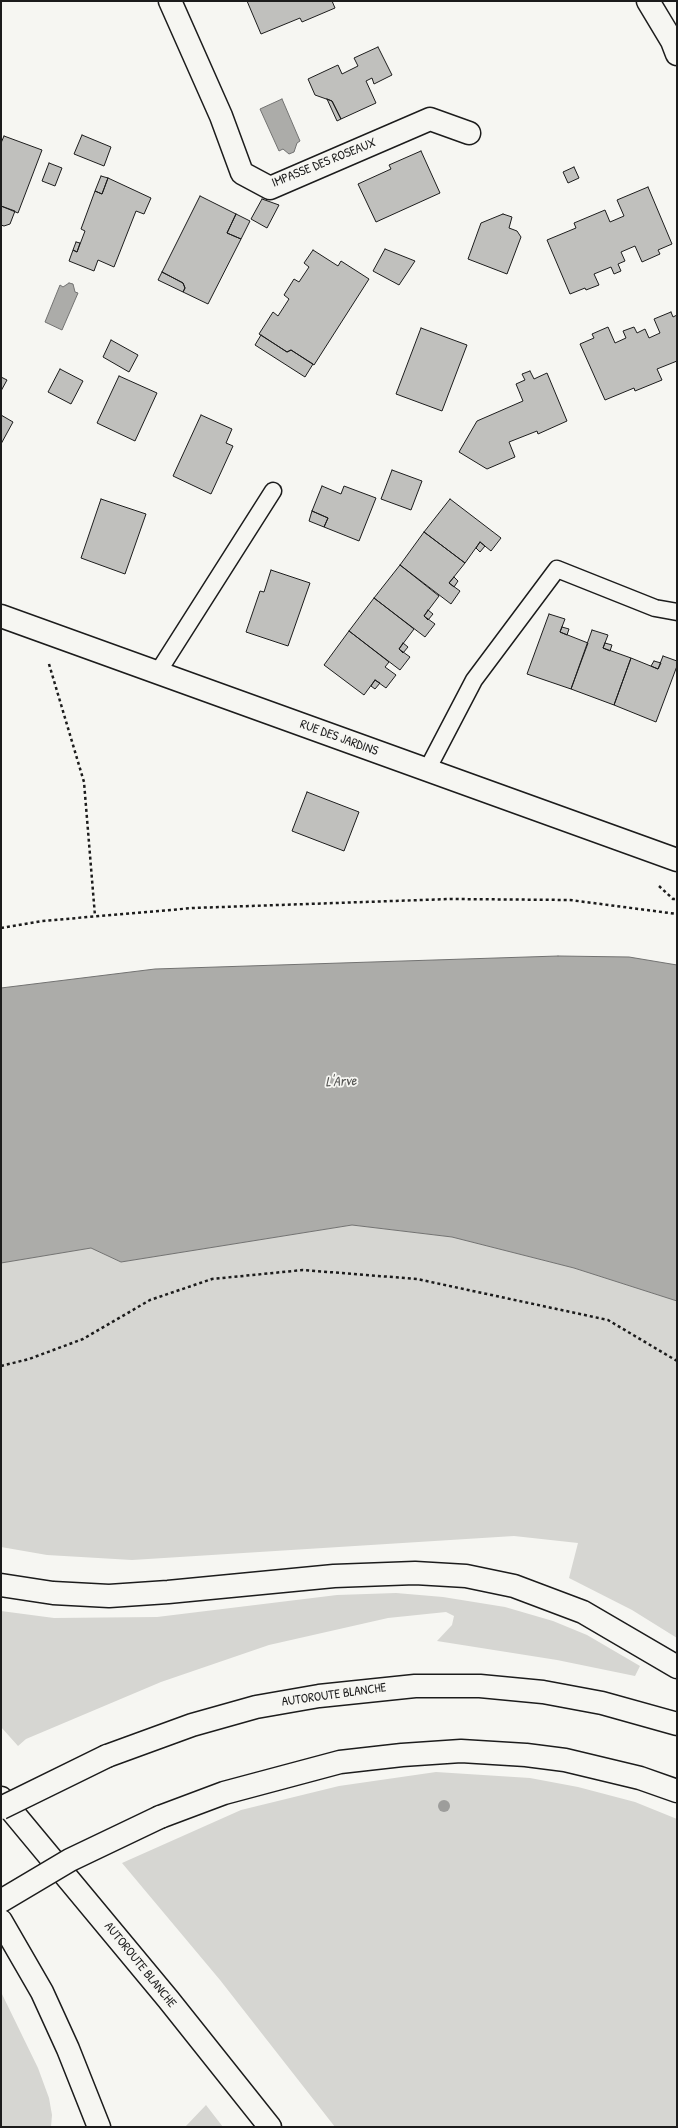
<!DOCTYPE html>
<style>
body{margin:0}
#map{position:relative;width:678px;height:2128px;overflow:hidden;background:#f6f6f2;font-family:"Patrick Hand",sans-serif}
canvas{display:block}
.frame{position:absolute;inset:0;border:2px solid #1c1c1c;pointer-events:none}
</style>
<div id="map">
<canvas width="678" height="2128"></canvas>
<div class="frame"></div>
</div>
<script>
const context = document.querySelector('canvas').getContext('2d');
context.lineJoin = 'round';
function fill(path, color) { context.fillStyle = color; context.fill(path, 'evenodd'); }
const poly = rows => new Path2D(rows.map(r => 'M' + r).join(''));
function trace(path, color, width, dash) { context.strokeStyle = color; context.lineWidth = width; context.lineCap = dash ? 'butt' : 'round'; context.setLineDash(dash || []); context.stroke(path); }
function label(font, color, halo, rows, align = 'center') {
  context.font = font + ' "Patrick Hand",sans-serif'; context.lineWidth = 3.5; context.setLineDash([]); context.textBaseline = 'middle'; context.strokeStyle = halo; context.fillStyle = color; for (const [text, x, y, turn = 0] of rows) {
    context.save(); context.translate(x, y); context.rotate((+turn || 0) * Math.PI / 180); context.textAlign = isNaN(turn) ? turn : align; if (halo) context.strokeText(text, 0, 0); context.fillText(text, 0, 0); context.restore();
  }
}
fill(poly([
 [352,1225,452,1237,574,1268,677,1301,677,1638,632,1610,569,1578,578,1543,514,1536,132,1560,47,1555,1,1547,1,1263,91,1248,121,1262],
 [396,1593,443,1597,505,1607,553,1621,587,1635,640,1666,635,1676,557,1660,437,1641,452,1625,454,1616,446,1612,388,1618,269,1645,161,1682,26,1739,18,1746,1,1727,1,1611,54,1618,157,1617,337,1595],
 [436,1772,530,1778,578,1787,635,1802,677,1819,677,2127,335,2127,220,1980,122,1863,241,1810,339,1786],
 [1,1992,38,2068,49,2098,52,2115,51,2127,1,2127],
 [206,2105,223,2127,185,2127]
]), '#d6d6d2');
const water = poly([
 [282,99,300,141,297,143,294,152,289,154,283,149,279,151,260,109,282,99],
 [69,283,73,284,75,292,78,293,62,330,45,322,60,285,63,287,69,283],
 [558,956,629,957,677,965,677,1301,574,1268,452,1237,352,1225,121,1262,91,1248,1,1263,1,988,155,969,558,956]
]);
fill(water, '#acaca9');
trace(water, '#727271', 1);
const building = poly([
 [247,1,332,1,335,8,302,22,300,18,261,34,247,1],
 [378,47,392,75,374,84,372,78,366,81,376,103,341,119,332,101,315,95,308,79,338,65,342,74,358,66,354,58,378,47],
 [327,99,332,101,341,119,337,121,327,99],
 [82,135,111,147,104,166,74,154,82,135],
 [4,136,42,150,18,213,1,206,1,143,4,136],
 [421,151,440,193,376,222,358,184,391,169,389,165,421,151],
 [49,163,62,168,55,186,42,181,49,163],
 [574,167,579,178,568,183,563,172,574,167],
 [101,176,108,178,102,194,95,191,101,176],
 [108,178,151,198,144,214,136,211,114,267,98,260,94,271,69,261,73,250,77,252,85,231,81,229,95,191,102,194,108,178],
 [648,187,672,244,658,250,660,254,642,262,635,246,621,252,625,261,618,264,621,271,614,274,611,267,594,274,599,285,586,290,585,288,570,294,547,240,576,228,574,223,605,210,610,222,624,216,617,200,648,187],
 [200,196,236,214,227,233,241,239,208,304,183,292,185,288,183,283,162,272,200,196],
 [262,199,279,205,267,228,251,219,262,199],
 [1,206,15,211,10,224,4,226,1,225,1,206],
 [236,214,250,221,241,239,227,233,236,214],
 [503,214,512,217,509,228,517,231,521,237,507,274,468,259,481,223,503,214],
 [76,242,80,243,77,252,73,250,76,242],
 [385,249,415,261,399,285,373,271,385,249],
 [313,250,338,266,341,261,369,279,314,365,291,350,287,352,259,334,273,312,278,316,289,299,284,295,294,279,299,282,309,267,304,263,313,250],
 [162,272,183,283,185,288,183,292,158,280,162,272],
 [671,312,673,317,677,315,677,361,657,369,662,380,635,391,634,388,605,400,580,344,594,338,592,334,608,327,615,343,626,338,623,331,634,327,637,333,645,329,649,338,660,333,654,319,671,312],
 [421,328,467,345,442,411,396,394,421,328],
 [261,335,287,352,291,350,313,364,305,377,255,345,261,335],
 [111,340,138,355,129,372,103,357,111,340],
 [60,369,83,381,71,404,48,392,60,369],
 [530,371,534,379,547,373,567,421,538,434,537,431,509,442,515,457,487,469,459,452,477,421,523,401,516,384,525,380,522,374,530,371],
 [119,376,157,393,135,441,97,423,119,376],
 [1,377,7,380,1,391,1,377],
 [1,415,13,422,1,444,1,415],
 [201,415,232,429,226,443,233,446,211,494,173,476,201,415],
 [392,470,422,481,411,510,381,499,392,470],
 [322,486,341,494,344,486,376,498,359,541,324,527,328,518,312,511,322,486],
 [101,499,146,514,125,574,81,558,101,499],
 [450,499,501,538,491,551,480,542,465,563,424,532,450,499],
 [312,511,328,518,324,527,309,521,312,511],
 [424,532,465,563,449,583,460,591,451,604,400,565,424,532],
 [480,542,485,546,480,552,476,548,480,542],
 [400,565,439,596,424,616,435,624,425,637,374,598,400,565],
 [271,570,310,583,288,646,246,632,260,591,264,592,271,570],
 [454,577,458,581,454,587,449,583,454,577],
 [374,598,414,629,399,649,410,657,400,670,349,631,374,598],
 [428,610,433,614,428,620,424,616,428,610],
 [549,614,565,619,560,632,588,643,571,689,527,674,549,614],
 [562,627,569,629,567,635,560,632,562,627],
 [592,630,608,635,603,648,631,658,614,705,571,689,592,630],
 [349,631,389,662,385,667,396,675,386,688,375,680,364,695,324,665,349,631],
 [403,643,408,647,403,653,399,649,403,643],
 [605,643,612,645,610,651,603,648,605,643],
 [663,656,677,661,677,666,656,722,614,705,631,658,658,669,663,656],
 [654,661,661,663,658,669,651,666,654,661],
 [375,680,380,683,375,689,371,686,375,680],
 [307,792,359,812,344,851,292,831,307,792]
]);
fill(building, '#c0c0bd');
trace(building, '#1c1c1c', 1);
const service = poly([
 [158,672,273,491],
 [427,770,474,680,557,569,655,608,677,612]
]);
const minor = poly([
 [170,1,221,116,242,173,270,188,430,119,469,133],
 [1,616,677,860]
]);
const primary = poly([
 [648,1,672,41,677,54]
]);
const motorway = poly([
 [1,1585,53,1593,109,1596,168,1592,334,1576,415,1573,466,1576,514,1586,583,1612,677,1667],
 [107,1756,192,1725,256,1707,319,1696,415,1686,480,1686,543,1692,602,1703,677,1724],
 [1,1798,168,1999,270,2127],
 [160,1817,224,1793,340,1762,402,1755,461,1751,526,1755,565,1760,640,1778,677,1791],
 [1,1921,42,1992,68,2049,99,2127]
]);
trace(service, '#1c1c1c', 19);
trace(minor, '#1c1c1c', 25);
trace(primary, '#1c1c1c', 25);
trace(motorway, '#1c1c1c', 25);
trace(poly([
 [49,664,84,782,95,916],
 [659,886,673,899,677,899],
 [1,928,42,921,193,908,450,899,570,900,677,914],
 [1,1366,29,1359,83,1339,150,1300,212,1279,303,1270,417,1279,608,1320,677,1361]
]), '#1c1c1c', 2.5, [3, 3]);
trace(service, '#f6f6f2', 16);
trace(minor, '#f6f6f2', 22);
trace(primary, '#f6f6f2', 22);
trace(motorway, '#f6f6f2', 22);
const motorwayBridge = poly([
 [1,1808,107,1756],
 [1,1901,70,1860,160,1817]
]);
trace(motorwayBridge, '#1c1c1c', 25, []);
trace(motorwayBridge, '#f6f6f2', 22);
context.fillStyle = '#9d9d9b';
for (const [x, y] of [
 [444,1806]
]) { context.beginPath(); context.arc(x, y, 6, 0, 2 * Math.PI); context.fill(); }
label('13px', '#1c1c1c', '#f6f6f2', [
 ["IMPASSE DES ROSEAUX",324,163,-22],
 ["RUE DES JARDINS",339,738,20],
 ["AUTOROUTE BLANCHE",334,1695,-8],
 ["AUTOROUTE BLANCHE",140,1965,51]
]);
label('italic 14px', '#565654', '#f6f6f2', [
 ["L'Arve",341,1082,-3]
]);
</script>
